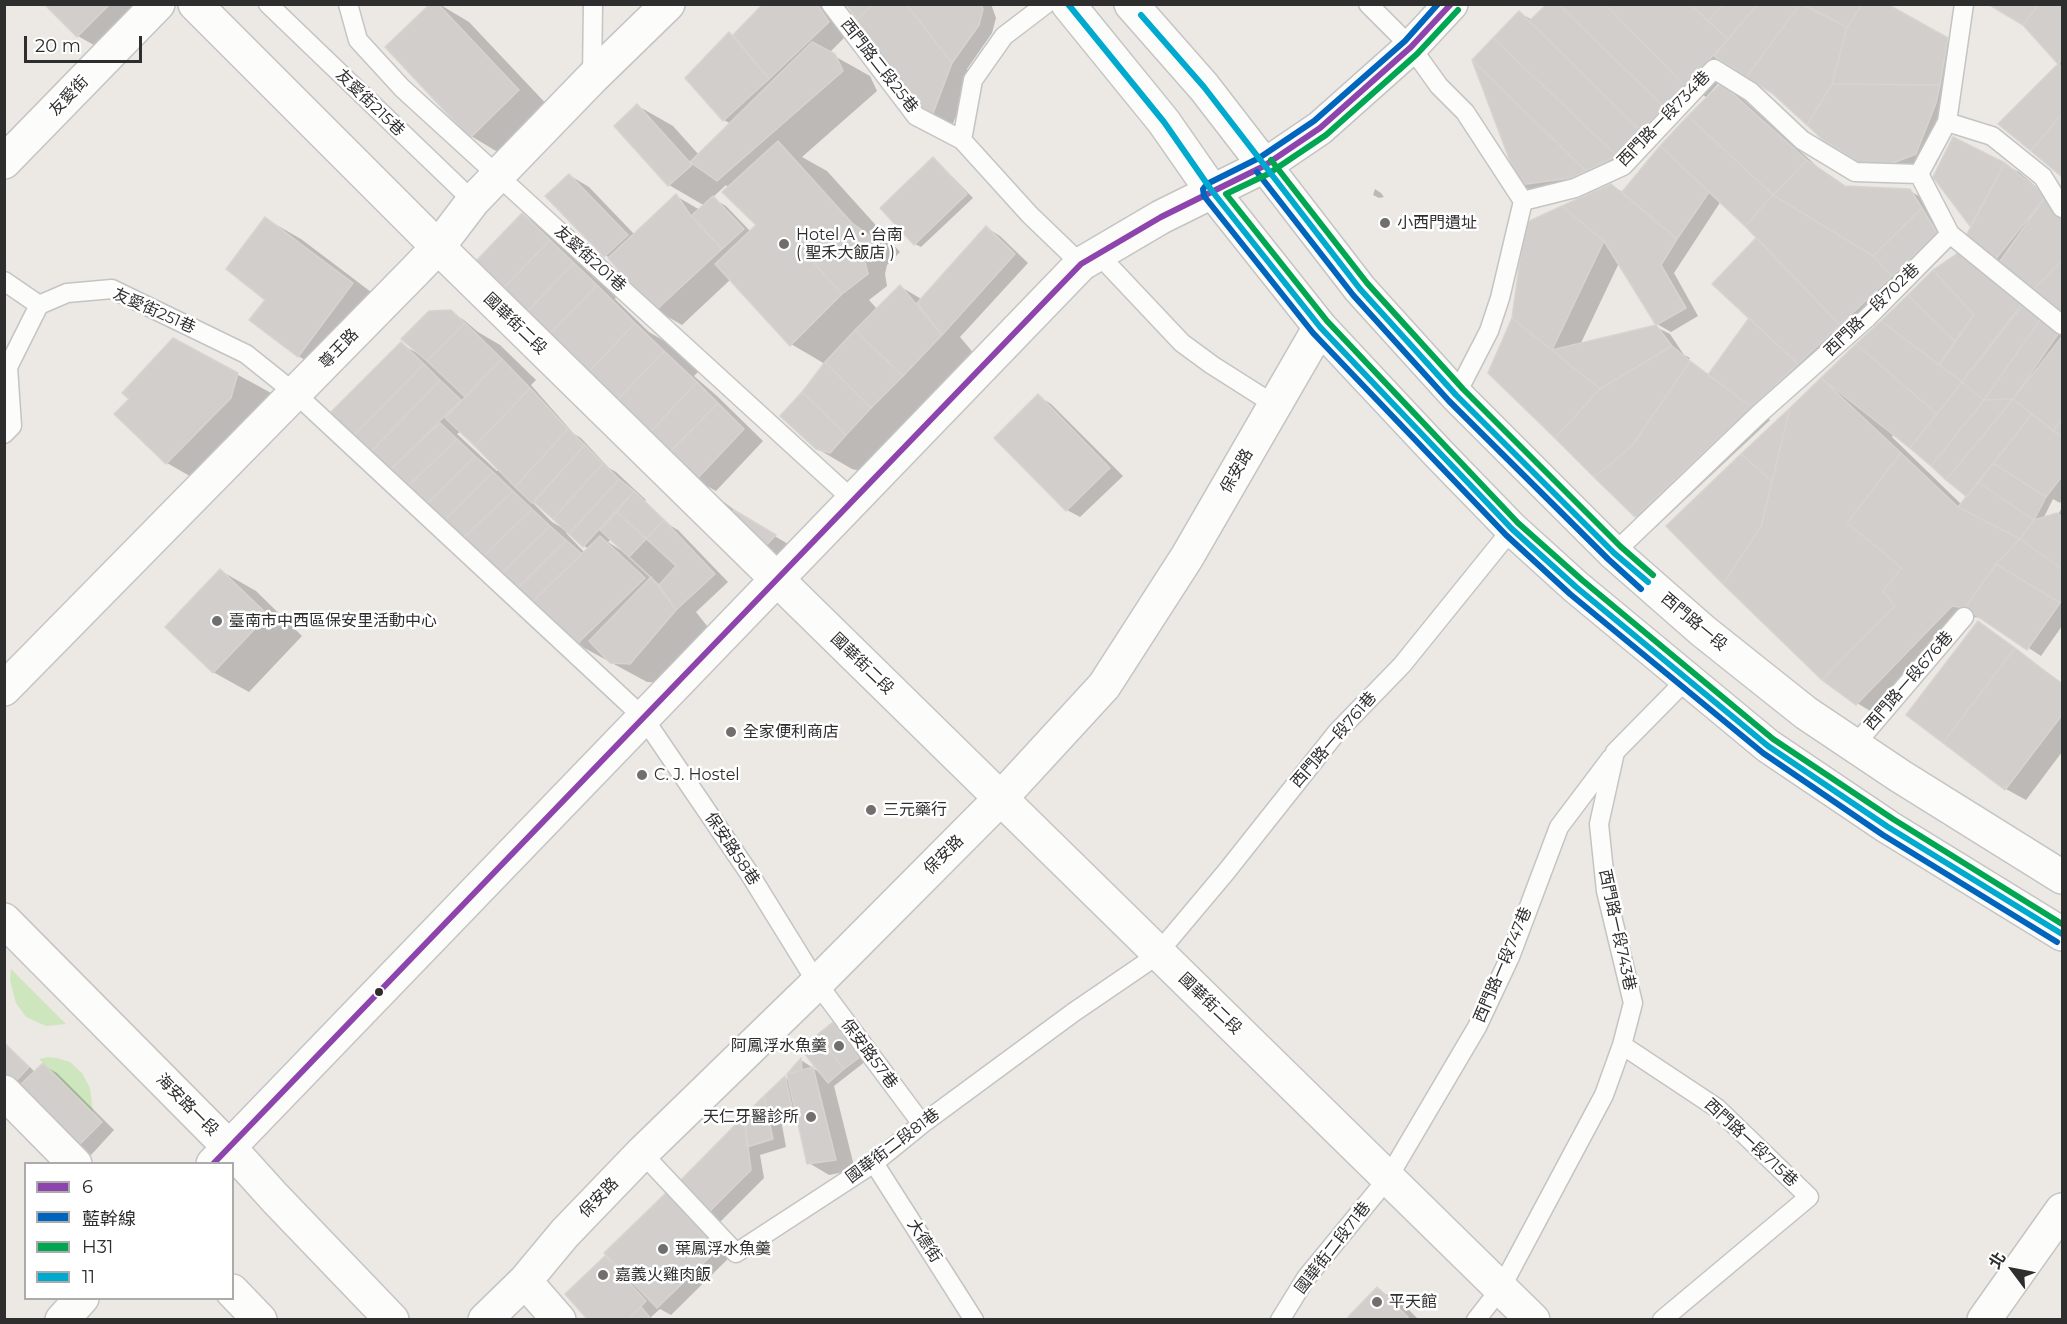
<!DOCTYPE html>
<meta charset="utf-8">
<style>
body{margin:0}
#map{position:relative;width:2067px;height:1324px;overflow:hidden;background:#ece8e4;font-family:Montserrat,"Noto Sans TC",sans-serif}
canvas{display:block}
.frame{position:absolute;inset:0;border:6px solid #2e2e2e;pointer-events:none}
.legend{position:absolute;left:24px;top:1162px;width:210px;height:138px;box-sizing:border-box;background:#fff;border:2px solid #ababab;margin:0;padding:8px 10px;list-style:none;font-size:18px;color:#2e2e2e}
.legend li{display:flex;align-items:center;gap:12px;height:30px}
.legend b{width:30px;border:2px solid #ababab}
.north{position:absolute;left:1983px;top:1240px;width:60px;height:60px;-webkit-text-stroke:4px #fff;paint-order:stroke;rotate:302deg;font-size:16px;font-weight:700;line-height:24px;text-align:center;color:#2e2e2e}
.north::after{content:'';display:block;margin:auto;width:21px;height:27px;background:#2e2e2e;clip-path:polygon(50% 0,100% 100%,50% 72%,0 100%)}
.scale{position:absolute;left:24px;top:36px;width:118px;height:27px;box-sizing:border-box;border:3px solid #2e2e2e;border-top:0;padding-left:8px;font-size:18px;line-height:21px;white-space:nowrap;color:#2e2e2e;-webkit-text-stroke:4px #fff;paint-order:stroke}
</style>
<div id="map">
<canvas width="2067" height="1324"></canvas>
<div class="frame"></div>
<ul class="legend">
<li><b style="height:8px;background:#8e44ad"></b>6</li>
<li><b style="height:8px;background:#0065bd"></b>藍幹線</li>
<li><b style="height:8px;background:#00a651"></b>H31</li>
<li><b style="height:8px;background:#00a9ce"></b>11</li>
</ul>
<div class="north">北</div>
<div class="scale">20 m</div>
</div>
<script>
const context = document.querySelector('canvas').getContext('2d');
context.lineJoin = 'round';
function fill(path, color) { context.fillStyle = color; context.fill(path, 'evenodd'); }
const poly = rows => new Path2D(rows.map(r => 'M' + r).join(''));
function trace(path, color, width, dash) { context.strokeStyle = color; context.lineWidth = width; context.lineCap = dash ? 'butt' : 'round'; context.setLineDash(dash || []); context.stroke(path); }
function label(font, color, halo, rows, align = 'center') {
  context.font = font + ' Montserrat,"Noto Sans TC",sans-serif'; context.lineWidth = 5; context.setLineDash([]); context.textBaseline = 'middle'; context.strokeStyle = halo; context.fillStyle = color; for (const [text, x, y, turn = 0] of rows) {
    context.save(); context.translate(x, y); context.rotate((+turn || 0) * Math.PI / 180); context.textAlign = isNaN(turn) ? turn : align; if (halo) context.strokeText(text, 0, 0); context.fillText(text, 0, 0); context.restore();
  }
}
fill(poly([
 [11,969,66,1024,46,1026,26,1017,16,1003,14,996,10,980],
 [48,1057,57,1058,70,1062,82,1073,90,1088,93,1112,39,1059]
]), '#cee6be');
fill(poly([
 [46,4,142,4,113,56,78,36],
 [432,4,439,4,469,22,553,111,506,157,471,136],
 [765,4,828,4,848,34,829,53,870,76,877,91,802,157,827,171,900,252,887,265,885,274,887,286,869,300,878,310,901,287,923,300,987,228,1000,236,1028,263,960,337,976,356,865,472,852,469,816,448,803,393,825,364,791,344,731,279,682,325,656,310,610,258,605,255,569,175,589,187,635,235,676,196,700,210,705,206,669,185,616,126,638,106,673,126,699,155,731,124,724,120,687,78,729,34,734,36],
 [726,185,758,225,751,232,726,206,712,198],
 [848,4,991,4,996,18,992,33,967,69,972,76,952,126,916,107],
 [1549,4,1890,4,1890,8,1967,51,1956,115,1936,165,1913,174,1882,174,1773,92,1733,67,1706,97,1699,93,1630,163,1533,192,1520,184,1520,13,1532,20],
 [1991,4,2062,4,2062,175,2001,124,2060,64,2024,24],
 [1721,85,1735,92,1821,170,1847,187,1910,191,1924,199,1950,241,1906,283,1911,288,1818,374,1812,370,1765,415,1770,420,1656,527,1636,516,1490,373,1513,319,1611,186,1623,192],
 [1721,201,1758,238,1714,284,1754,323,1711,374,1691,359,1711,374,1709,376,1688,361,1690,358,1684,355,1670,334,1656,327,1580,345,1619,263,1657,324,1671,332,1698,316,1674,273],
 [1954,139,2019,172,2062,209,2062,317,1996,258,1935,177],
 [933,159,939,163,973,198,921,247,915,244],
 [1375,189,1381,193,1384,197,1379,198,1373,195],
 [523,215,548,230,599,278,598,280,616,297,615,299,649,332,671,345,698,372,694,376,717,396,763,441,716,491,696,480],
 [266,219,301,239,387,304,333,376,298,356,267,299],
 [1958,255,1971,263,2062,333,2062,500,2060,503,2053,499,2043,519,2058,514,2062,508,2062,626,2041,656,1983,618,1973,617,1877,715,1857,703,1668,526,1934,272],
 [1893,435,1970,496,1962,505,1892,437],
 [450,312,464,320,478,332,500,345,536,380,531,385,574,434,581,438,609,468,616,472,646,500,645,501,671,526,678,530,728,582,696,612,711,631,665,683,647,682,577,644,514,592,354,435,401,344,417,353],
 [461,431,499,469,497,471,457,434],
 [531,501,542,507,564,529,552,522],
 [568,531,584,546,589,549,585,553,566,533],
 [611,539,623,549,622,551,608,542],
 [174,340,273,394,202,483,167,463,116,414,131,398],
 [1038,396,1051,404,1123,476,1080,517,1067,510],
 [709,491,748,520,788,544,771,562],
 [221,571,256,591,302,636,249,692,213,672],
 [1979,623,2062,683,2062,752,2026,800,2006,789,1908,715],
 [833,1024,839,1027,866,1061,834,1086,855,1170,829,1175,809,1163,799,1118,782,1125,786,1147,760,1155,764,1178,720,1222,707,1214,680,1183,785,1078,791,1081,801,1060,822,1074],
 [4,1042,35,1072,43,1065,57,1073,114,1130,91,1155,77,1147,4,1073],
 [669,1192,734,1253,671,1315,660,1309,651,1317,653,1320,590,1320,605,1258,614,1263],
 [1377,1289,1403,1304,1419,1320,1353,1320]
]), '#0003');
const building = poly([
 [44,4,109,4,109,5,77,37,44,4],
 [430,4,438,4,519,90,470,138,385,47,430,4],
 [763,4,817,4,829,22,769,79,733,35,763,4],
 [846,4,873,4,857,20,846,4],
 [873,4,906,4,952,63,932,116,915,108,857,20,873,4],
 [906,4,981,4,983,9,979,25,952,63,906,4],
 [1547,4,1558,4,1664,107,1641,131,1529,21,1547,4],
 [1558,4,1605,4,1685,86,1664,107,1558,4],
 [1605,4,1690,4,1728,39,1685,86,1605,4],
 [1690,4,1724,4,1708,21,1690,4],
 [1724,4,1758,4,1728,39,1708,21,1724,4],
 [1758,4,1800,4,1746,77,1714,56,1758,4],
 [1800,4,1847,27,1832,84,1807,125,1772,93,1746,77,1800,4],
 [1803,4,1863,4,1847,27,1803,4],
 [1863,4,1887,4,1948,38,1940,85,1832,84,1847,27,1863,4],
 [1988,4,2039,4,2023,25,1988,4],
 [2039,4,2062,4,2062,58,2058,64,2023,25,2039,4],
 [1519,11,1641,131,1617,156,1493,38,1519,11],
 [729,32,769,79,723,121,685,78,729,32],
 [1493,38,1617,156,1586,171,1472,60,1493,38],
 [812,42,835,54,843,71,717,181,690,162,812,42],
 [1472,60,1586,171,1571,178,1519,185,1472,60],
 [2058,64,2062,68,2062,114,2031,151,1998,124,2058,64],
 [1721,83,1807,160,1773,195,1688,116,1721,83],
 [1832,84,1940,85,1936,103,1916,154,1893,163,1861,164,1822,139,1807,125,1832,84],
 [637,104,692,165,668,186,614,126,637,104],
 [2062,114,2062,177,2031,151,2062,114],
 [1688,116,1773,195,1745,226,1660,146,1688,116],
 [1953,137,2005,163,1970,226,1933,177,1953,137],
 [778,141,852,223,814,263,842,294,790,346,715,264,756,225,722,192,778,141],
 [1660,146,1709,192,1677,239,1622,192,1660,146],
 [933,157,967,194,914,245,880,208,933,157],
 [1807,160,1845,186,1910,189,1922,208,1873,256,1773,195,1807,160],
 [2005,163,2046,196,1995,260,1966,236,2005,163],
 [569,174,628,235,604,257,545,196,569,174],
 [1611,184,1677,239,1661,265,1686,308,1656,325,1604,241,1562,206,1611,184],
 [676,194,691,216,722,249,655,311,608,258,676,194],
 [1773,195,1873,256,1892,276,1840,325,1745,226,1773,195],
 [713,196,744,229,722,249,691,216,713,196],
 [2046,196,2062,218,2062,260,2030,293,1998,264,2046,196],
 [1562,206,1604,241,1552,350,1512,318,1525,223,1562,206],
 [1922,208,1937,233,1892,276,1873,256,1922,208],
 [522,213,550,240,494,298,480,283,477,260,522,213],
 [265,217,353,283,298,357,249,320,265,300,226,269,265,217],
 [852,223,877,241,868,251,865,262,868,274,842,294,814,263,852,223],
 [986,226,1015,254,942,335,917,303,986,226],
 [1756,238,1840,325,1798,364,1712,284,1756,238],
 [550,240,574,263,518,321,494,298,550,240],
 [1958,253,2023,302,1962,382,1939,365,1974,315,1933,270,1958,253],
 [2062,260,2062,319,2030,293,2062,260],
 [574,263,597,285,541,343,518,321,574,263],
 [1933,270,1974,315,1955,341,1908,295,1933,270],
 [597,285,635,323,580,381,541,343,597,285],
 [900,285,942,335,903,376,855,330,900,285],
 [1908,295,1955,341,1939,365,1881,321,1908,295],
 [2023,305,2042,317,1984,400,1962,382,2023,305],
 [451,310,465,323,427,361,401,339,429,311,451,310],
 [2042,317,2060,331,2013,399,1984,400,2042,317],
 [1512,318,1600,389,1555,438,1488,373,1512,318],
 [1749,318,1798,364,1752,407,1708,375,1749,318],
 [1881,321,1962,382,1937,414,1856,344,1881,321],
 [465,323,502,359,465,397,427,361,465,323],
 [635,323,664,351,609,409,580,381,635,323],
 [1656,325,1672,346,1600,389,1552,350,1656,325],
 [855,330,903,376,871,408,825,362,855,330],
 [173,338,238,373,231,398,166,464,114,414,129,399,122,393,173,338],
 [2061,338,2062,339,2062,419,2053,431,2013,399,2061,338],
 [401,342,424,364,353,436,330,413,401,342],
 [1856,344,1937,414,1910,448,1821,378,1856,344],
 [1672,346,1690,361,1632,446,1594,477,1555,438,1600,389,1672,346],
 [664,351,697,382,643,440,609,409,664,351],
 [502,359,530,388,475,446,445,418,502,359],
 [1690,361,1752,407,1635,517,1594,477,1632,446,1690,361],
 [825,362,871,408,846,435,802,392,825,362],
 [424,364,440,380,370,453,353,436,424,364],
 [1821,378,1901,453,1847,523,1902,568,1883,591,1895,606,1822,680,1723,584,1761,527,1790,408,1821,378],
 [440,380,461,400,389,471,370,453,440,380],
 [697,382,718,403,663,459,643,440,697,382],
 [1962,382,1984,400,1931,466,1910,448,1962,382],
 [530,388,568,429,515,487,475,446,530,388],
 [802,392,846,435,830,453,816,449,780,416,802,392],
 [1038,394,1110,468,1066,511,994,438,1038,394],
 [2013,399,2032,414,1967,497,1946,480,2013,399],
 [2013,399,1946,480,1931,466,1984,400,2013,399],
 [718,403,744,429,695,481,663,459,718,403],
 [1790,408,1772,481,1741,454,1790,408],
 [2032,414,2062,437,2062,476,2046,497,1993,463,2032,414],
 [2062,419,2062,437,2053,431,2062,419],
 [440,423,457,439,406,488,389,471,440,423],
 [568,429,585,445,532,503,515,487,568,429],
 [457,439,475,456,425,506,406,488,457,439],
 [585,445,603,463,553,519,534,502,585,445],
 [1901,453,1958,507,2020,539,1996,564,1965,608,1952,606,1856,705,1822,680,1895,606,1883,591,1902,568,1847,523,1901,453],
 [1741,454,1772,481,1761,527,1723,584,1666,526,1741,454],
 [475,456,493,472,442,523,425,506,475,456],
 [603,463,619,479,569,534,553,519,603,463],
 [1993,463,2046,497,2034,520,1978,482,1993,463],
 [493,472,513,491,460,541,442,523,493,472],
 [619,479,634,491,583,547,569,534,619,479],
 [1978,482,2034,520,2020,539,1958,507,1978,482],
 [513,491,532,509,480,560,460,541,513,491],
 [634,491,664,520,646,539,617,512,634,491],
 [532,509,550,526,498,577,480,560,532,509],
 [734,510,776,535,757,555,722,522,734,510],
 [617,512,676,566,659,585,600,530,617,512],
 [2057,513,2062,517,2062,569,2020,539,2034,520,2057,513],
 [664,520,715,574,676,610,659,585,629,557,664,520],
 [550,526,566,540,513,593,498,577,550,526],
 [600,536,645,578,576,645,531,603,600,536],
 [2020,539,2062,569,2062,599,2060,603,1996,564,2020,539],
 [566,540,582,554,531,603,513,593,566,540],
 [1996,564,2060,603,2027,650,1965,608,1996,564],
 [220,569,268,615,213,673,165,627,220,569],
 [651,577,676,610,630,664,610,663,589,641,651,577],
 [1978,621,2015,648,1943,743,1906,715,1978,621],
 [2015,648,2062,684,2062,715,2005,790,1943,743,2015,648],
 [833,1022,860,1057,844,1069,817,1035,833,1022],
 [817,1035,844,1069,828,1083,800,1048,817,1035],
 [4,1043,29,1067,13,1084,4,1075,4,1043],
 [801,1058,802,1070,787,1074,801,1058],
 [43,1063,102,1122,76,1148,17,1088,43,1063],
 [813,1067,836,1160,807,1164,787,1074,813,1067],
 [785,1076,792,1107,769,1118,764,1096,785,1076],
 [764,1096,773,1139,747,1147,744,1116,764,1096],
 [744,1116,751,1170,706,1215,678,1183,744,1116],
 [669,1190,722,1245,657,1308,604,1253,669,1190],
 [605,1256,646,1301,628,1320,588,1320,565,1294,605,1256],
 [1377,1287,1408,1317,1405,1320,1351,1320,1348,1317,1377,1287],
 [641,1307,652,1320,628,1320,641,1307]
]);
fill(building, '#d1cecb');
trace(building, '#d7d4d0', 1.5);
const service = poly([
 [268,4,473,201],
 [348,4,358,40,402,88,853,500],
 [831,4,916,116,962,140],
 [1046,4,1004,36,973,80,962,140,1030,215,1081,264],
 [1368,4,1411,47,1439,86,1465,112,1523,201,1500,298,1489,331,1456,395],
 [592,78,593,4],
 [1947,122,1992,136,2043,177,2062,208],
 [1523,201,1575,188,1623,166,1714,69,1751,92,1802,140,1855,172,1919,174],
 [1950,234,2062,325],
 [1098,254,1182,343,1212,365,1275,405],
 [4,281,39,305,67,293,112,289,246,354,296,394,643,717,749,873,817,983,922,1124],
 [4,434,12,426,8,367,39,305],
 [1614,553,1759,414,1867,318,1950,234,1919,174,1947,122,1964,4],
 [1855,745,1964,617],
 [1622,1045,1717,1108,1809,1197,1662,1320],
 [642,1153,736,1253,874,1163,922,1124,1074,1012,1159,954,1163,947,1226,872,1337,732,1402,665,1512,529],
 [874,1163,974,1320],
 [1280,1320,1306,1278,1388,1178,1477,1027,1510,957,1559,827,1611,758],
 [1476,1320,1501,1288,1604,1095,1622,1045,1633,1003,1606,891,1599,824,1615,752,1686,680]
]);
const minor = poly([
 [195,4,438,247,1533,1320],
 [4,162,158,4],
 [4,689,415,271,438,247,473,201,592,78,668,4],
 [525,1281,559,1320],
 [485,1320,525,1281,565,1233,642,1153,817,983,1000,799,1104,686,1187,557,1320,327],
 [1984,1320,2062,1210]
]);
const tertiary = poly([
 [1068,4,1164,122,1212,191,1320,327,1439,454,1512,529,1576,587,1768,746,1888,827,2062,934],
 [1131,4,1204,87,1360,289,1456,395,1614,553,1703,631,1806,713,1900,776,2062,877],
 [4,920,228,1146,275,1198,392,1320],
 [4,1092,75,1164],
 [232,1291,260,1320]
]);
const secondary = poly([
 [213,1164,1081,264,1161,217,1264,166,1320,128,1411,47,1451,4],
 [62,1320,82,1298]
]);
trace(service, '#c5c4c5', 21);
trace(minor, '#c5c4c5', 36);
trace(tertiary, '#c5c4c5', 36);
trace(secondary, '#c5c4c5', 36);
trace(service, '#fcfcfb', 18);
trace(minor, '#fcfcfb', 33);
trace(tertiary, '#fcfcfb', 33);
trace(secondary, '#fcfcfb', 33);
trace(poly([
 [213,1164,1081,264,1161,217,1264,166,1320,128,1411,47,1451,4]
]), '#8e44ad', 6);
trace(poly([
 [1438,4,1405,41,1314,121,1259,158,1207,184,1203,189,1204,196,1313,333,1506,535,1570,594,1763,753,1883,835,2057,942],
 [1257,172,1353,295,1449,401,1608,559,1641,589]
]), '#0065bd', 6);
trace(poly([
 [1458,10,1417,54,1326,135,1268,174,1226,194,1327,321,1518,523,1582,580,1773,739,1893,819,2062,924],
 [1271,160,1367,283,1463,389,1620,546,1653,575]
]), '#00a651', 6);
trace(poly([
 [1068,4,1164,122,1212,191,1320,327,1512,529,1576,587,1768,746,1888,827,2062,934],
 [1141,15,1204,87,1360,289,1456,395,1614,553,1648,582]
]), '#00a9ce', 6);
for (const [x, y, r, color] of [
 [1385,223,6,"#706f6e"],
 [784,244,6,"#706f6e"],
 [217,621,6,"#706f6e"],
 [731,732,6,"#706f6e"],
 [642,775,6,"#706f6e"],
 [871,810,6,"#706f6e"],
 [379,992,5,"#2e2e2e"],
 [839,1046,6,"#706f6e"],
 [811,1117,6,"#706f6e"],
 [663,1249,6,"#706f6e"],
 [603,1275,6,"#706f6e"],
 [1377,1302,6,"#706f6e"]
]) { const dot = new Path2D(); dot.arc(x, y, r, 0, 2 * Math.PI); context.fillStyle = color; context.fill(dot); trace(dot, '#fff', 2); }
label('16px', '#2e2e2e', '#fff', [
 ["西門路二段25巷",879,66,52],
 ["友愛街",69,96,-46],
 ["友愛街215巷",370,103,44],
 ["西門路一段734巷",1664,119,-46],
 ["友愛街201巷",590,259,42],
 ["西門路一段702巷",1872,310,-44],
 ["友愛街251巷",154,311,24],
 ["國華街二段",515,324,44],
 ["尊王路",339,349,-46],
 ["保安路",1237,471,-60],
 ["西門路一段",1694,622,40],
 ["國華街二段",862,664,44],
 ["西門路一段676巷",1909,681,-49],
 ["西門路一段761巷",1334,740,-49],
 ["保安路58巷",732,849,56],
 ["保安路",944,855,-45],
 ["西門路一段743巷",1617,930,78],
 ["西門路一段747巷",1503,965,-67],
 ["國華街二段",1210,1004,44],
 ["保安路57巷",869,1054,53],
 ["海安路一段",187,1105,45],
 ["西門路一段715巷",1751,1143,43],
 ["國華街二段81巷",893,1146,-37],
 ["保安路",599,1198,-46],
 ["大德街",924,1241,57],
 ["國華街二段71巷",1333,1248,-52]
]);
label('16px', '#2e2e2e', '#fff', [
 ["小西門遺址",1397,223],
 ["Hotel A．台南",796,235],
 ["( 聖禾大飯店 )",796,253],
 ["臺南市中西區保安里活動中心",229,621],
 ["全家便利商店",743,732],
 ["C. J. Hostel",654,775],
 ["三元藥行",883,810],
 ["阿鳳浮水魚羹",827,1046,"right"],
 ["天仁牙醫診所",799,1117,"right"],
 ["葉鳳浮水魚羹",675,1249],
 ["嘉義火雞肉飯",615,1275],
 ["平天館",1389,1302]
], 'left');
</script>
